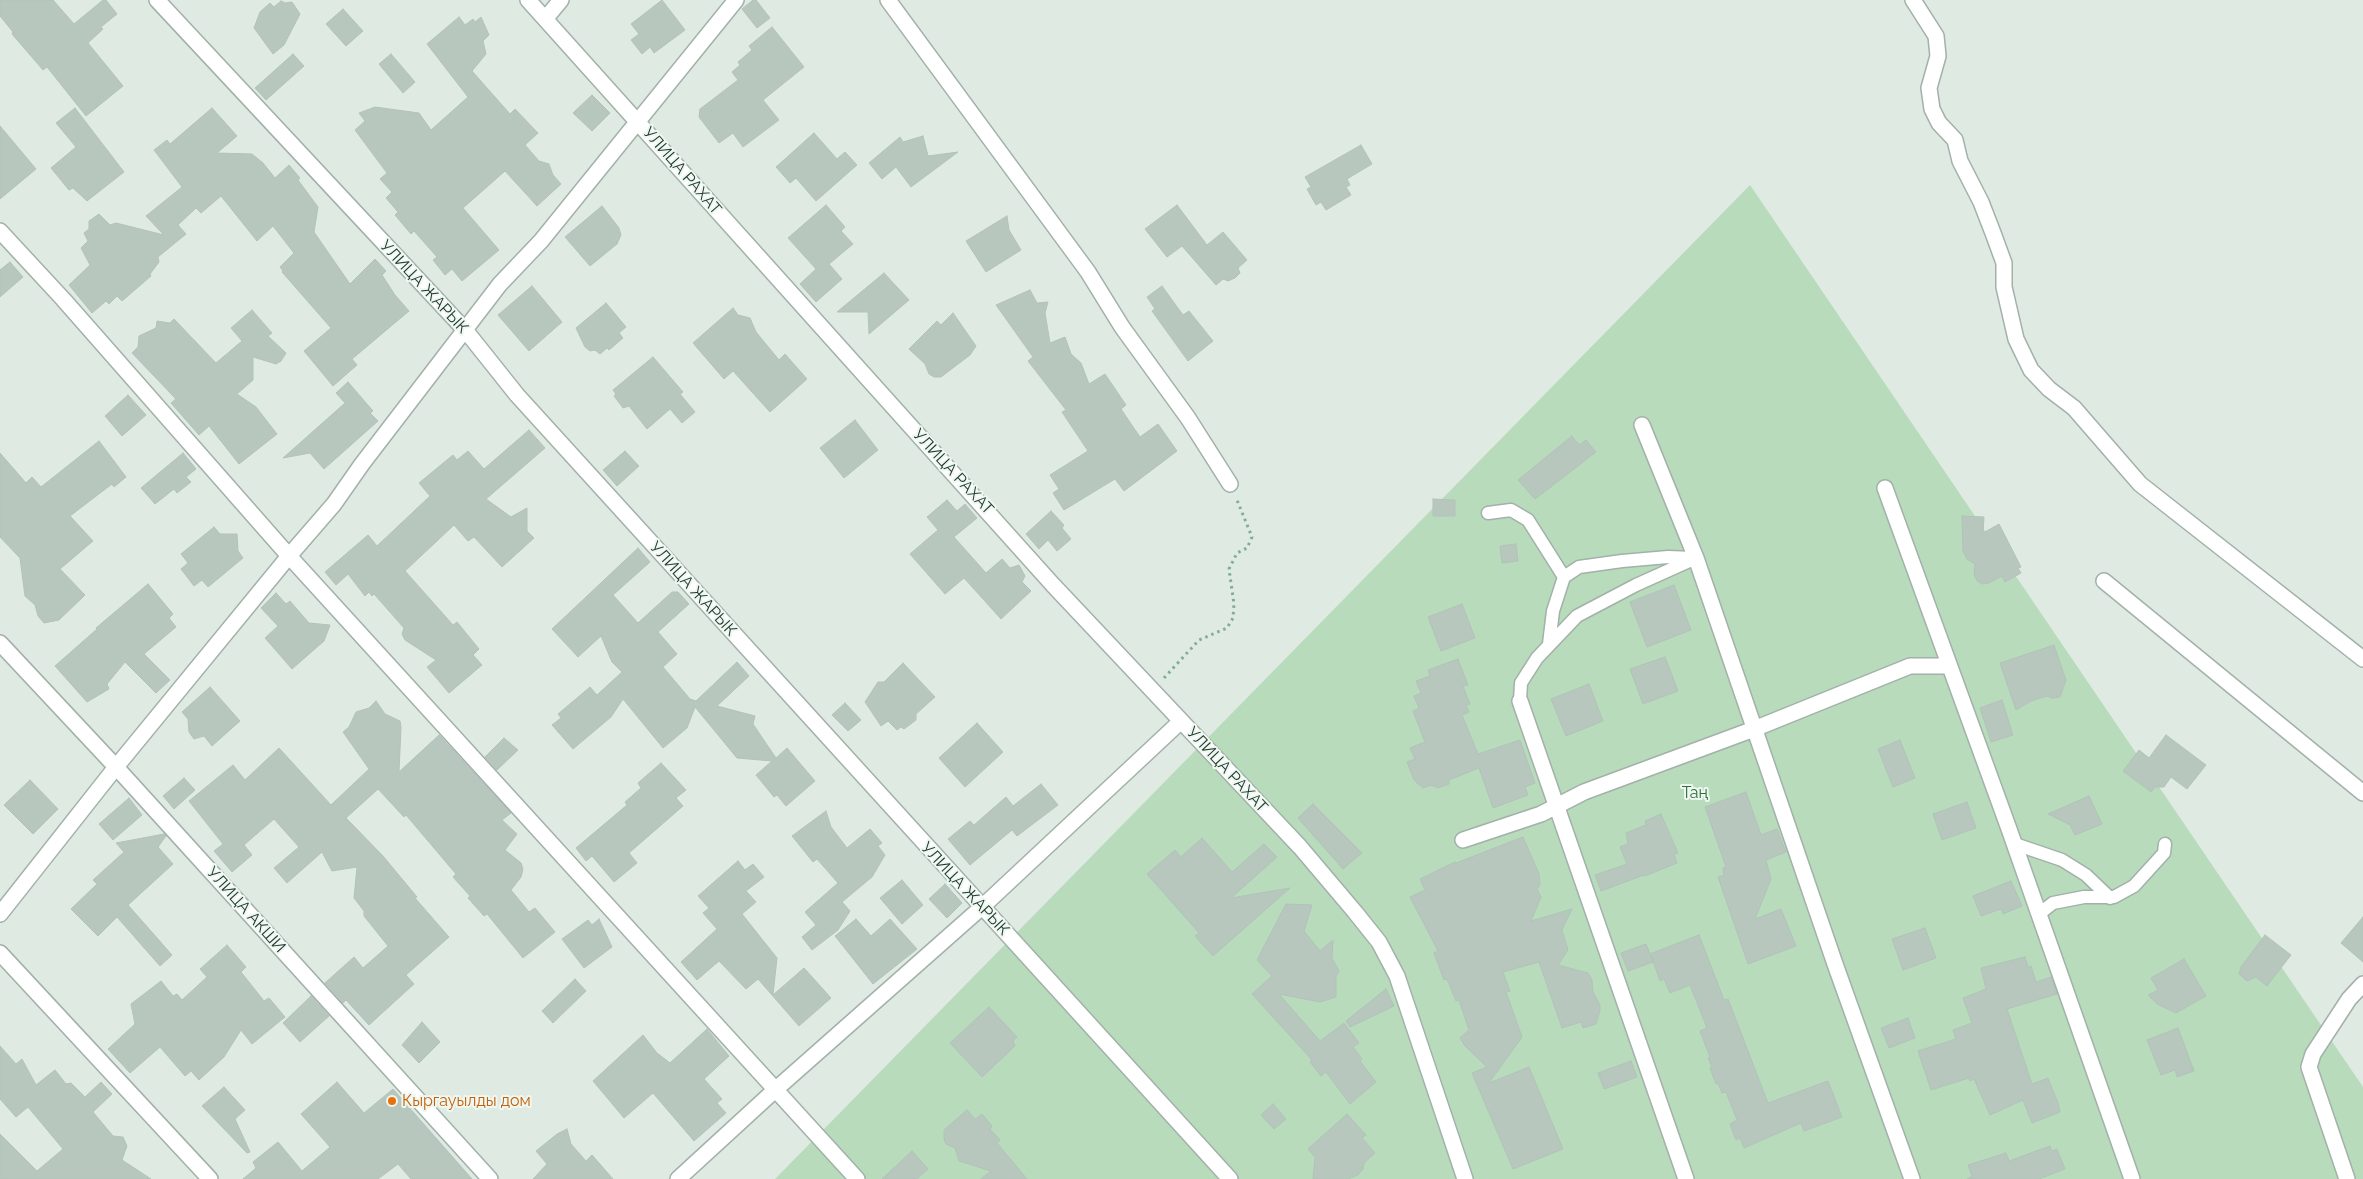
<!DOCTYPE html>
<meta charset="utf-8">
<style>
body{margin:0}
canvas{display:block;background:#dfeae3}
</style>
<canvas width="2363" height="1179"></canvas>
<script>
const context = document.querySelector('canvas').getContext('2d');
context.lineJoin = 'round';
function fill(path, color) { context.fillStyle = color; context.fill(path, 'evenodd'); }
const poly = rows => new Path2D(rows.map(r => 'M' + r).join(''));
function trace(path, color, width, dash) { context.strokeStyle = color; context.lineWidth = width; context.lineCap = dash ? 'butt' : 'round'; context.setLineDash(dash || []); context.stroke(path); }
function label(font, color, halo, rows, align = 'center') {
  context.font = font + ' Raleway,sans-serif'; context.lineWidth = 4; context.setLineDash([]); context.textBaseline = 'middle'; context.strokeStyle = halo; context.fillStyle = color; for (const [text, x, y, turn = 0] of rows) {
    context.save(); context.translate(x, y); context.rotate((+turn || 0) * Math.PI / 180); context.textAlign = isNaN(turn) ? turn : align; if (halo) context.strokeText(text, 0, 0); context.fillText(text, 0, 0); context.restore();
  }
}
fill(poly([
 [1750,185,2363,1087,2363,1179,775,1179]
]), '#b8dbbb');
const building = poly([
 [0,0,53,0,74,24,103,0,106,0,117,14,101,27,103,29,88,43,123,86,86,116,47,67,43,70,12,34,13,32,0,16,0,0],
 [662,0,685,30,654,53,650,47,642,54,631,40,639,34,631,24,662,0],
 [753,0,756,0,770,18,757,28,742,9,753,0],
 [281,1,285,3,292,2,300,14,284,45,273,54,254,28,260,12,270,3,274,7,281,1],
 [343,9,363,31,346,46,326,24,343,9],
 [459,17,465,25,473,19,475,22,481,17,489,35,483,41,486,54,472,71,510,114,515,109,538,133,525,145,539,161,549,164,553,175,561,184,537,206,505,171,463,208,499,250,462,281,452,269,445,275,433,260,437,257,414,231,411,234,395,215,398,212,386,198,392,192,380,179,387,173,355,130,365,121,359,113,375,107,419,113,431,130,468,97,427,44,459,17],
 [772,27,804,67,763,100,779,120,743,147,733,133,719,143,699,117,700,109,738,80,732,72,740,65,738,62,752,50,749,46,772,27],
 [293,54,304,66,266,100,255,88,293,54],
 [391,54,415,82,403,93,379,64,391,54],
 [592,95,610,113,592,131,573,113,592,95],
 [75,108,124,172,87,201,73,188,69,190,51,168,76,147,56,123,75,108],
 [212,108,237,136,217,153,252,154,263,163,275,178,289,165,300,178,298,180,318,207,314,232,350,284,375,259,386,271,382,275,395,295,409,311,352,359,357,365,333,386,304,351,331,328,282,272,283,271,280,267,294,253,273,226,257,241,221,196,201,213,196,208,178,225,186,234,158,257,159,262,150,274,151,276,122,301,117,296,109,304,106,301,92,313,69,285,90,265,81,248,88,241,84,233,89,229,89,221,99,214,110,225,116,223,164,235,146,216,182,187,154,150,167,140,170,144,212,108],
 [0,126,36,169,0,199,0,126],
 [814,133,837,159,845,152,857,165,816,201,796,178,790,183,776,167,814,133],
 [923,136,928,156,958,152,911,187,896,167,882,179,869,163,900,137,903,142,923,136],
 [1361,145,1372,164,1347,179,1350,185,1346,187,1351,195,1326,210,1321,202,1316,205,1307,189,1311,187,1305,177,1361,145],
 [826,205,845,227,841,231,853,244,829,264,842,279,816,302,800,284,816,269,788,238,826,205],
 [1177,205,1207,245,1223,232,1247,260,1238,268,1240,273,1235,278,1228,281,1223,279,1216,285,1182,246,1167,257,1145,229,1177,205],
 [602,206,619,228,621,235,617,244,590,266,565,237,602,206],
 [1007,216,1009,230,1021,250,986,272,966,241,1007,216],
 [10,262,23,277,0,297,0,270,10,262],
 [884,273,909,300,869,334,868,312,837,312,884,273],
 [532,286,562,322,529,351,498,315,532,286],
 [1162,286,1183,315,1189,311,1213,341,1188,361,1152,311,1155,309,1147,297,1162,286],
 [1030,290,1037,303,1048,302,1045,313,1050,343,1065,337,1071,354,1081,363,1089,384,1105,374,1126,405,1121,409,1140,437,1158,424,1177,451,1124,491,1115,479,1064,510,1053,493,1059,489,1050,475,1088,451,1062,412,1066,410,1028,361,1033,357,996,305,1030,290],
 [606,303,626,327,619,333,623,338,609,350,607,348,600,354,595,350,590,351,585,347,576,328,606,303],
 [733,308,738,315,750,318,756,332,779,360,785,354,807,379,770,412,733,371,724,379,693,343,733,308],
 [252,310,272,333,268,336,286,353,281,361,276,364,253,357,253,380,237,394,256,407,277,434,239,464,209,426,199,435,171,403,176,399,132,353,138,347,139,336,156,328,157,321,170,323,174,319,216,363,242,341,231,328,252,310],
 [953,313,976,346,970,355,941,377,934,377,929,374,925,364,909,349,937,321,941,325,953,313],
 [653,357,683,392,680,394,695,412,682,423,670,409,647,429,629,406,623,408,614,396,616,394,613,390,653,357],
 [348,382,373,411,370,413,378,421,324,469,310,453,283,458,345,403,336,393,348,382],
 [128,395,146,415,122,436,105,416,128,395],
 [855,420,878,450,844,478,820,448,855,420],
 [529,430,545,448,486,499,511,517,527,508,527,531,534,538,502,567,474,537,468,541,454,525,405,571,453,625,457,622,479,649,473,655,482,665,449,693,427,667,436,660,405,640,402,634,404,628,374,594,372,596,369,592,365,596,348,574,336,585,325,572,368,535,377,546,430,496,419,483,453,455,457,460,468,451,484,469,529,430],
 [1572,436,1579,445,1586,440,1596,452,1535,499,1518,480,1572,436],
 [99,441,126,477,114,487,112,484,70,516,93,541,60,569,85,595,59,620,44,623,38,616,35,605,25,596,20,558,0,537,0,453,26,483,32,477,41,487,99,441],
 [625,451,639,466,617,486,603,470,625,451],
 [183,453,196,469,186,477,191,482,177,493,174,489,155,504,141,488,183,453],
 [1433,499,1455,500,1455,516,1433,516,1433,499],
 [947,500,957,511,965,504,977,518,954,537,986,573,1002,559,1010,568,1019,565,1025,576,1022,582,1031,591,1001,619,964,578,945,594,910,554,938,530,927,517,947,500],
 [1051,511,1064,525,1062,528,1071,539,1057,551,1048,540,1039,549,1026,534,1051,511],
 [1962,516,1984,517,1983,533,1999,524,2021,567,2018,568,2021,573,2005,582,2002,576,1989,583,1983,584,1978,582,1974,575,1975,564,1967,559,1963,551,1962,516],
 [214,527,220,534,237,534,238,551,243,558,208,587,202,580,194,586,181,569,188,563,181,554,214,527],
 [1516,544,1518,561,1502,563,1500,546,1516,544],
 [638,548,650,562,613,595,638,623,672,592,678,592,689,604,658,632,677,654,663,667,690,699,696,701,737,662,749,676,717,706,755,716,753,724,776,758,787,748,815,781,786,806,777,795,774,797,756,775,772,761,737,758,695,707,687,728,663,748,623,699,611,717,573,749,552,725,561,718,558,714,590,687,597,695,622,672,612,662,601,636,578,657,552,629,638,548],
 [148,584,173,614,169,618,176,627,144,654,170,680,156,693,125,662,107,684,109,689,87,702,55,666,97,629,96,628,148,584],
 [1674,585,1691,630,1647,647,1630,602,1674,585],
 [276,593,286,604,290,601,309,623,330,625,324,641,292,669,265,638,278,626,261,608,276,593],
 [1462,604,1475,638,1441,651,1428,617,1462,604],
 [2054,645,2066,680,2060,697,2052,698,2047,696,2031,701,2016,710,2000,663,2054,645],
 [1665,657,1678,691,1643,704,1630,669,1665,657],
 [1458,659,1468,685,1463,686,1470,704,1466,705,1469,712,1462,715,1478,754,1520,740,1535,783,1525,787,1528,795,1493,808,1479,768,1449,780,1449,784,1438,788,1431,785,1423,788,1414,780,1407,762,1415,759,1410,748,1425,742,1413,711,1419,708,1414,696,1421,693,1416,681,1430,676,1428,670,1458,659],
 [903,663,935,697,916,714,916,720,904,729,901,727,897,730,888,721,881,726,865,702,878,682,884,682,903,663],
 [1589,684,1603,721,1566,736,1551,699,1589,684],
 [210,687,240,721,212,746,204,736,194,739,189,732,188,719,182,712,210,687],
 [2002,700,2013,735,1991,742,1980,708,2002,700],
 [376,701,385,714,400,721,401,727,399,772,439,735,511,813,502,820,517,834,505,850,521,863,523,869,521,877,511,890,529,912,535,908,555,932,523,958,487,914,484,916,468,898,470,896,453,877,456,874,406,815,404,817,378,789,346,818,383,856,417,897,415,898,449,937,406,975,414,984,369,1025,346,1000,343,1003,325,983,354,957,363,968,388,946,364,916,364,911,354,898,357,867,332,871,322,852,287,883,274,868,299,847,274,819,244,845,252,855,232,872,214,851,223,844,189,801,233,765,245,780,279,748,331,805,369,769,343,732,349,727,356,712,369,708,376,701],
 [845,703,861,720,848,731,832,715,845,703],
 [977,723,1003,752,965,787,939,758,977,723],
 [2166,735,2206,765,2187,789,2171,777,2164,787,2155,787,2151,792,2123,771,2139,750,2149,758,2166,735],
 [504,738,518,750,497,770,485,757,504,738],
 [1900,740,1915,778,1893,787,1878,749,1900,740],
 [661,763,686,790,676,798,683,806,629,853,637,863,614,882,592,856,586,861,576,848,627,805,625,802,641,788,638,783,661,763],
 [184,778,195,790,174,809,163,796,184,778],
 [30,780,58,809,33,834,4,805,30,780],
 [1041,784,1058,805,1017,836,1012,830,970,865,948,839,970,821,974,825,1006,797,1013,806,1041,784],
 [1746,792,1761,835,1777,829,1786,852,1766,860,1771,879,1755,919,1781,909,1796,946,1748,964,1718,877,1724,875,1723,868,1726,867,1705,807,1746,792],
 [2089,796,2102,824,2075,835,2070,825,2048,814,2089,796],
 [129,798,142,815,113,840,99,824,129,798],
 [1967,802,1976,828,1942,840,1933,814,1967,802],
 [1313,804,1362,853,1343,869,1298,818,1313,804],
 [826,811,831,827,847,848,870,829,882,843,878,846,885,855,872,877,842,902,850,911,838,930,812,950,802,937,816,925,805,912,838,883,817,859,813,862,792,836,826,811],
 [1661,814,1678,853,1674,854,1677,863,1645,876,1644,875,1601,891,1595,875,1627,864,1620,847,1628,844,1626,833,1646,825,1645,821,1661,814],
 [164,834,166,836,158,847,173,864,128,905,172,955,160,966,117,917,98,936,71,909,97,884,93,880,124,852,116,843,164,834],
 [1523,837,1539,874,1540,885,1537,889,1541,897,1531,921,1572,909,1562,930,1568,950,1558,965,1588,973,1592,980,1593,992,1600,1005,1600,1011,1596,1024,1583,1028,1581,1022,1562,1028,1539,962,1503,972,1510,991,1506,992,1522,1037,1489,1083,1529,1067,1563,1149,1513,1169,1472,1073,1487,1067,1465,1046,1460,1038,1469,1030,1459,1000,1456,1001,1447,979,1444,980,1434,953,1438,951,1410,897,1425,890,1420,879,1455,862,1456,863,1523,837],
 [1202,838,1232,872,1264,844,1277,857,1231,898,1290,888,1213,956,1195,936,1199,933,1147,874,1175,850,1181,857,1202,838],
 [738,861,745,870,753,864,764,877,746,891,756,902,742,914,777,958,773,995,804,968,831,998,799,1026,758,979,746,989,719,961,697,980,681,962,717,929,703,913,709,908,698,896,738,861],
 [902,880,923,905,902,924,880,898,902,880],
 [2011,881,2022,906,2003,914,2001,909,1981,916,1973,896,2011,881],
 [945,884,962,903,947,918,929,899,945,884],
 [1286,904,1312,905,1304,931,1320,951,1333,940,1332,958,1339,971,1336,976,1336,997,1320,1002,1279,994,1320,1041,1344,1023,1359,1043,1353,1047,1362,1059,1360,1061,1376,1082,1350,1104,1326,1072,1321,1076,1310,1062,1312,1060,1252,994,1272,976,1257,960,1286,904],
 [2363,917,2363,962,2341,943,2363,917],
 [599,919,612,947,584,968,562,939,588,920,592,925,599,919],
 [856,919,871,936,890,919,917,949,873,984,835,936,856,919],
 [1925,928,1936,958,1903,970,1892,939,1925,928],
 [1699,935,1724,1000,1728,999,1768,1103,1828,1081,1842,1117,1804,1131,1801,1123,1744,1148,1740,1138,1736,1140,1730,1124,1737,1120,1726,1092,1722,1093,1718,1083,1716,1084,1710,1068,1712,1067,1708,1058,1710,1057,1700,1031,1707,1028,1690,985,1670,993,1664,979,1660,981,1651,955,1653,962,1628,971,1621,953,1646,944,1650,954,1699,935],
 [2265,935,2291,955,2267,986,2256,977,2247,981,2239,974,2241,967,2265,935],
 [227,945,246,967,241,972,264,1001,269,998,285,1017,252,1044,241,1030,224,1057,199,1080,191,1071,185,1076,160,1047,130,1073,108,1049,135,1024,131,1004,161,981,173,996,177,994,182,1000,207,977,200,969,227,945],
 [2025,957,2028,967,2031,966,2036,982,2051,977,2057,994,2007,1009,2032,1084,2048,1078,2058,1103,2060,1112,2032,1123,2023,1100,1990,1115,1974,1079,1970,1081,1969,1078,1931,1090,1918,1051,1956,1039,1953,1030,1972,1023,1963,998,1986,989,1981,968,2025,957],
 [2184,959,2206,996,2176,1013,2157,1004,2148,995,2158,990,2151,978,2184,959],
 [575,979,586,991,553,1023,542,1011,575,979],
 [1386,989,1394,1006,1350,1027,1346,1021,1386,989],
 [311,996,329,1016,300,1042,283,1023,311,996],
 [989,1007,1017,1037,1013,1041,1015,1046,982,1077,950,1043,989,1007],
 [1908,1018,1915,1038,1889,1048,1881,1028,1908,1018],
 [422,1022,440,1042,419,1063,402,1045,422,1022],
 [2178,1028,2194,1071,2177,1077,2175,1070,2161,1075,2147,1040,2178,1028],
 [707,1029,729,1056,704,1079,722,1099,717,1103,726,1113,694,1141,653,1093,624,1118,593,1081,643,1035,657,1053,670,1063,707,1029],
 [0,1046,16,1064,22,1059,36,1085,55,1070,66,1084,71,1083,85,1097,101,1082,112,1094,93,1112,113,1136,123,1137,127,1146,122,1160,151,1179,0,1179,0,1134,37,1171,63,1149,28,1107,16,1117,0,1099,0,1046],
 [1631,1061,1637,1077,1604,1089,1598,1073,1631,1061],
 [337,1082,364,1113,393,1089,472,1179,411,1179,398,1164,378,1179,243,1179,256,1168,253,1162,278,1142,302,1171,330,1147,301,1114,337,1082],
 [224,1087,245,1110,235,1119,250,1152,247,1153,202,1106,224,1087],
 [1273,1104,1286,1119,1274,1129,1261,1115,1273,1104],
 [967,1110,975,1119,982,1114,992,1126,990,1129,1000,1140,997,1143,1027,1179,981,1179,991,1171,959,1161,955,1148,946,1144,944,1139,944,1130,967,1110],
 [1347,1114,1366,1135,1362,1138,1375,1153,1364,1163,1363,1169,1358,1175,1348,1179,1313,1179,1315,1157,1308,1149,1347,1114],
 [567,1129,571,1144,586,1161,592,1155,613,1179,533,1179,547,1164,536,1151,557,1134,567,1129],
 [2050,1146,2052,1151,2057,1149,2065,1169,2039,1179,1967,1179,1972,1176,1968,1165,2006,1153,2009,1161,2050,1146],
 [912,1151,928,1169,917,1179,882,1179,912,1151]
]);
fill(building, '#b7c7be');
trace(building, '#b1c3b9', 1);
const lane = poly([
 [1488,513,1511,510,1528,520,1564,577],
 [1549,644,1553,611,1564,577,1579,567,1622,561,1668,557,1694,558],
 [1520,701,1521,683,1537,658,1577,616,1636,585,1696,558],
 [2015,844,2062,860,2086,875,2110,898],
 [2039,914,2053,903,2084,897,2114,897,2134,886,2164,853,2165,844]
]);
const street = poly([
 [157,0,466,331,517,395,1230,1179],
 [528,0,1053,585,1300,847,1355,912,1379,942,1397,976,1465,1179],
 [888,0,1088,272,1122,327,1188,418,1230,484],
 [1913,0,1936,36,1938,56,1929,88,1932,109,1939,123,1955,140,1960,161,1981,202,1993,233,2004,263,2004,287,2016,339,2031,370,2049,389,2074,408,2140,484,2363,659],
 [546,18,561,0],
 [0,231,63,299,289,556,857,1179],
 [1642,425,1696,558,1835,964,1912,1179],
 [1885,488,2009,829,2132,1179],
 [2104,581,2363,793],
 [0,643,116,767,490,1179],
 [1520,701,1686,1179],
 [1463,840,1541,814,1584,792,1754,729,1910,666,1949,666],
 [0,914,116,767,289,556,334,504,362,464,500,284,541,241,736,0],
 [0,953,210,1179],
 [678,1179,775,1090,982,907,1180,722],
 [2347,1179,2309,1067,2313,1054,2349,999,2363,984]
]);
trace(lane, '#a2b1a9', 15);
trace(street, '#a2b1a9', 18);
trace(poly([
 [1164,678,1199,640,1227,628,1233,618,1234,604,1229,569,1237,553,1247,548,1252,537,1237,500]
]), '#80ad97', 3, [2.5, 4]);
trace(lane, '#fff', 12);
trace(street, '#fff', 15);
for (const [x, y, r, color] of [
 [392,1101,5,"#e8710a"]
]) { const dot = new Path2D(); dot.arc(x, y, r, 0, 2 * Math.PI); context.fillStyle = color; context.fill(dot); trace(dot, '#eff7f1', 2); }
label('16px', '#20392e', '#eff7f1', [
 ["УЛИЦА РАХАТ",682,171,49],
 ["УЛИЦА ЖАРЫК",424,287,47],
 ["УЛИЦА РАХАТ",953,472,47],
 ["УЛИЦА ЖАРЫК",693,589,48],
 ["УЛИЦА РАХАТ",1227,770,47],
 ["УЛИЦА ЖАРЫК",965,889,47],
 ["УЛИЦА АКШИ",246,910,48]
]);
label('16px', '#2c6f3a', '#eff7f1', [
 ["Таң",1695,793]
]);
label('16px', '#c56008', '#eff7f1', [
 ["Кыргауылды дом",402,1101]
], 'left');
</script>
